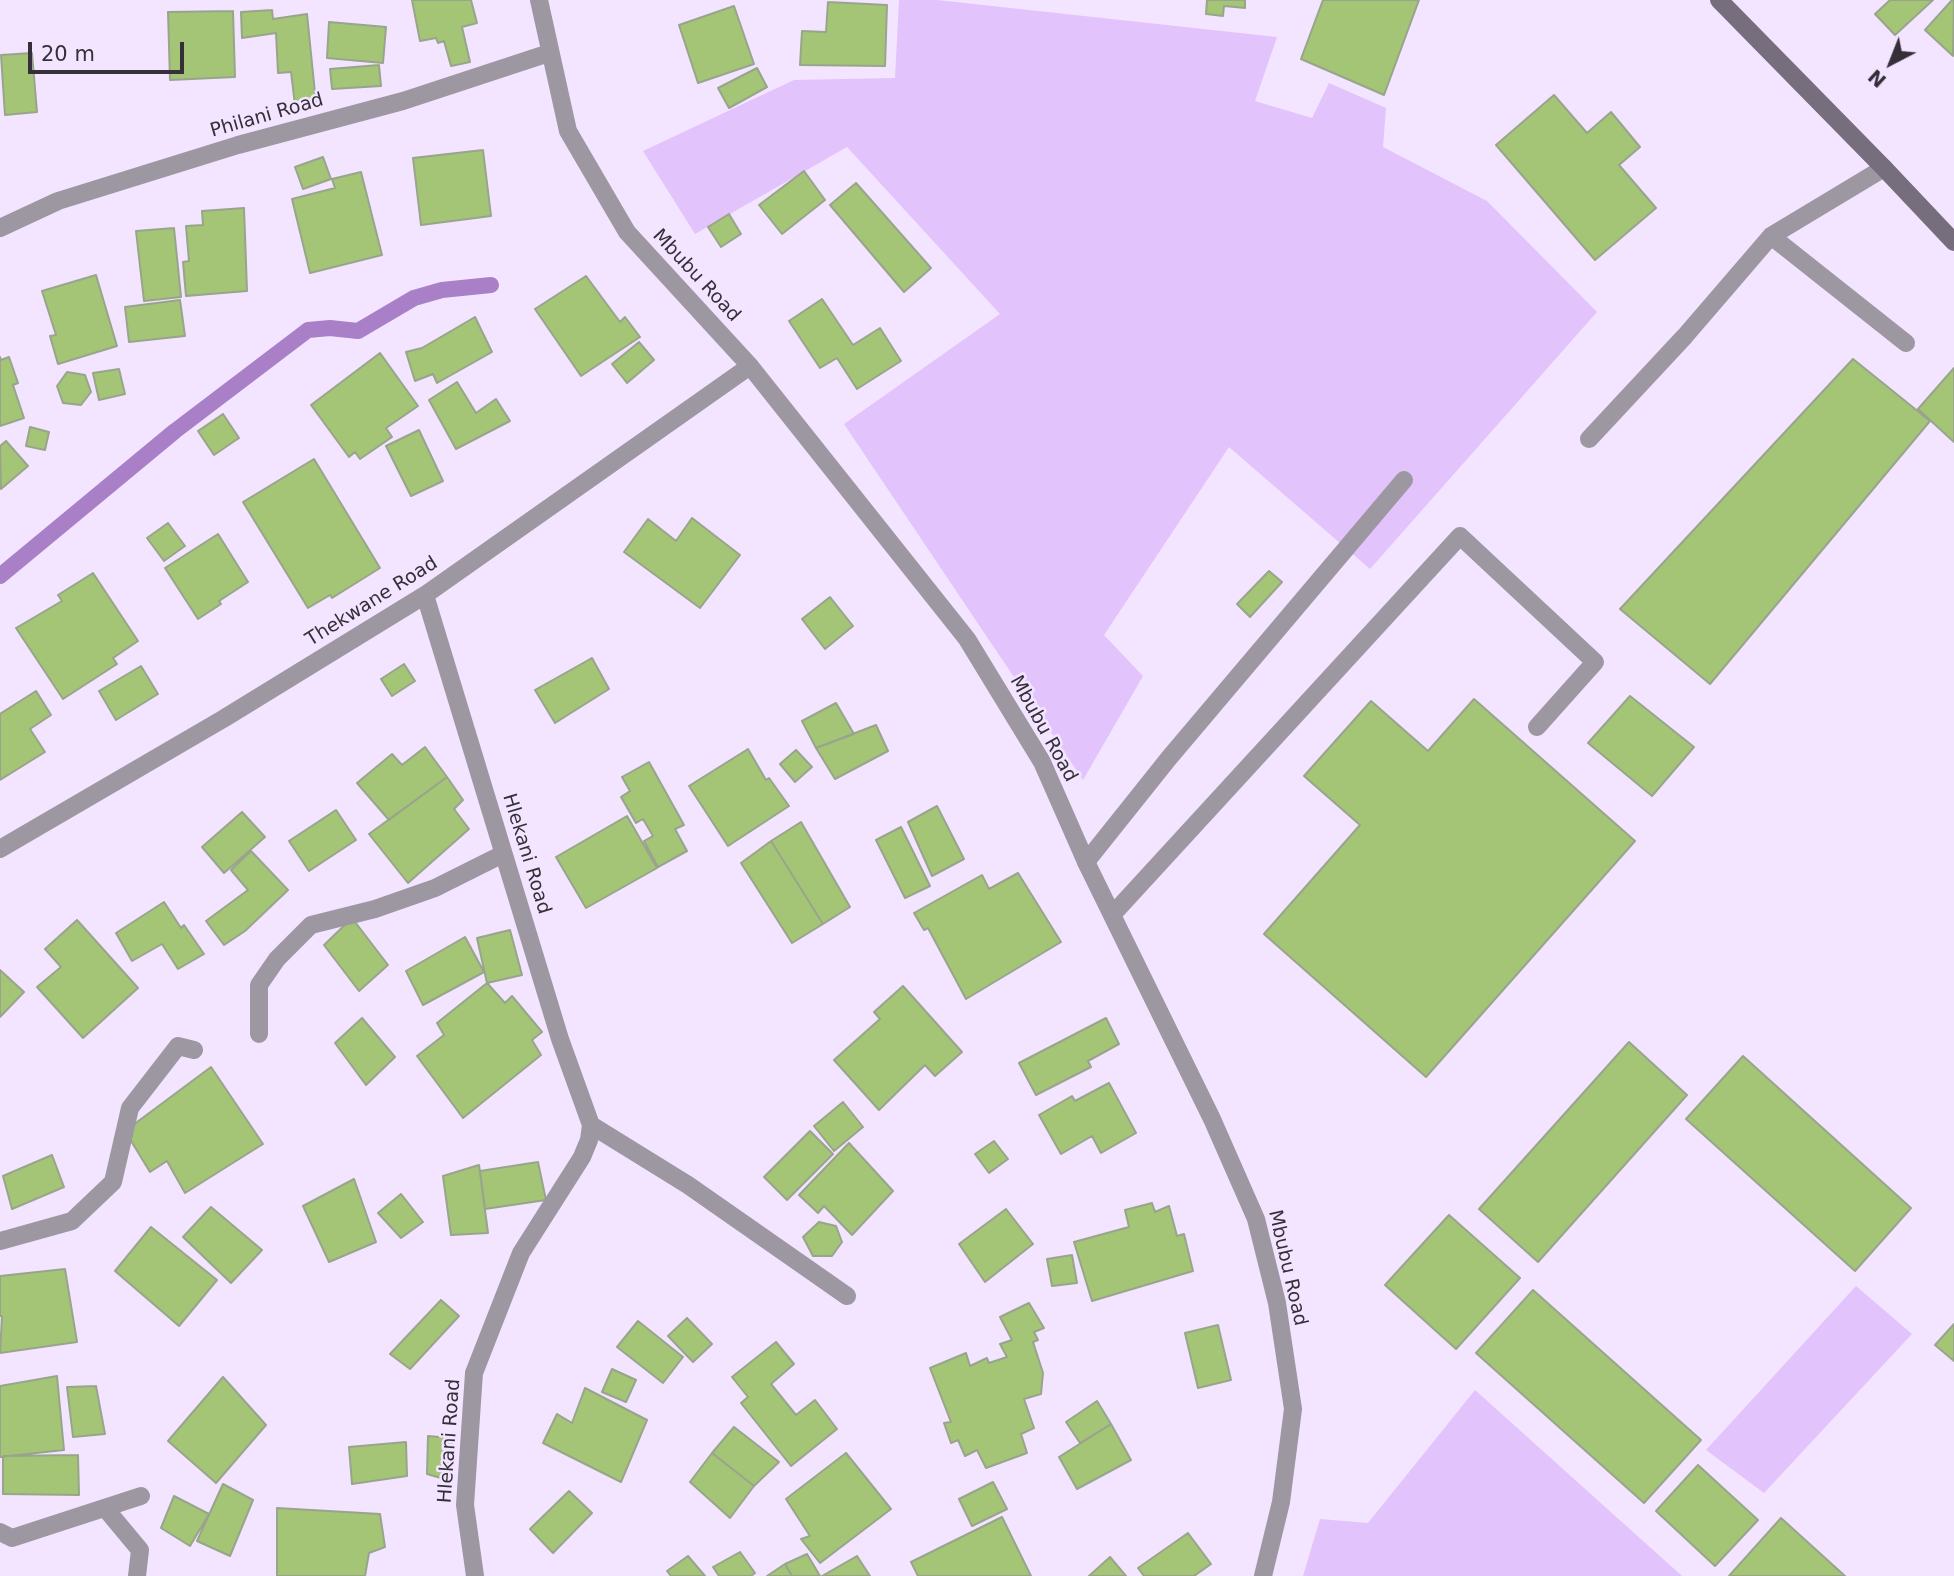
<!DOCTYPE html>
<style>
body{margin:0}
#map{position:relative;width:1954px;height:1576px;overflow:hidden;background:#f3e5ff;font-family:"DejaVu Sans",sans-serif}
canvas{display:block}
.north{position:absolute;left:1856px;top:28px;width:70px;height:70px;-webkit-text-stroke:5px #f3e5ff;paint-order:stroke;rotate:222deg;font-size:19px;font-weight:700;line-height:28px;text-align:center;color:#342f38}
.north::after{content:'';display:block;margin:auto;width:24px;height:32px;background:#342f38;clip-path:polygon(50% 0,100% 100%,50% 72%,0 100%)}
.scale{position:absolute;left:28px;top:42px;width:156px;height:32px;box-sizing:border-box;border:4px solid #342f38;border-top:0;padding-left:9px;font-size:21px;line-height:24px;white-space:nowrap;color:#342f38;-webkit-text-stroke:5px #f3e5ff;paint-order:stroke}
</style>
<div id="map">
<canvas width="1954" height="1576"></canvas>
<div class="north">N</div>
<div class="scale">20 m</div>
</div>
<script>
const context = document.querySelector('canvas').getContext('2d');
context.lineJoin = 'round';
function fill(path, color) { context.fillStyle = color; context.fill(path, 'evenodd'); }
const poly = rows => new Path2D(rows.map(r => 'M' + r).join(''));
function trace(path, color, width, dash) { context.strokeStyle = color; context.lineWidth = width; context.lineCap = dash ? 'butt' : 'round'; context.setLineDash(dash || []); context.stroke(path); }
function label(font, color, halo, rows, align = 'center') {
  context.font = font + ' "DejaVu Sans",sans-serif'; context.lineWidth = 5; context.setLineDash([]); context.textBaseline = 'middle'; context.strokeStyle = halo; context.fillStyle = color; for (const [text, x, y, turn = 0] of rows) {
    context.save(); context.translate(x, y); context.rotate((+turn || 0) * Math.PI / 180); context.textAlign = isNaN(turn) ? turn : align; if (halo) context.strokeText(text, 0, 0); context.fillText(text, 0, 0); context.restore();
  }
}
fill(poly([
 [899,0,937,0,1277,37,1255,101,1312,118,1329,83,1386,108,1383,147,1487,201,1597,312,1370,569,1229,447,1104,635,1143,676,1083,780,844,424,1000,314,847,147,695,234,643,151,794,80,895,78],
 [1856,1286,1912,1334,1764,1493,1706,1450],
 [1475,1390,1682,1576,1303,1576,1320,1519,1368,1523]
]), '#e3c3fc');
trace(poly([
 [0,576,175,431,308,330,330,328,358,331,414,298,442,290,491,285]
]), '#a980c7', 16);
const building = poly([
 [412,0,471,0,477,23,462,27,470,62,451,66,444,41,438,43,436,38,420,41,412,0],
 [1207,0,1245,0,1245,8,1224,6,1223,16,1206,14,1207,0],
 [1323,0,1419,0,1384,95,1301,59,1323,0],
 [1890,0,1933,0,1895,35,1875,14,1890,0],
 [1952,0,1954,0,1953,56,1925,30,1952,0],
 [828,2,887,5,885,66,800,65,802,31,826,32,828,2],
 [734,6,754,64,698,83,679,25,734,6],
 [272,10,273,19,307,14,316,103,295,105,291,72,278,73,276,33,242,38,241,12,272,10],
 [233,11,235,77,170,80,168,12,233,11],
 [329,22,386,27,383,63,327,58,329,22],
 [32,53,37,112,5,115,1,55,32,53],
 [379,65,381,86,332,89,330,69,379,65],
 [757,68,767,87,729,108,718,88,757,68],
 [1554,95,1587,133,1611,112,1640,147,1619,165,1656,208,1595,260,1496,145,1554,95],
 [483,150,491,216,421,225,413,158,483,150],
 [323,157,331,179,303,189,295,167,323,157],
 [804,171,825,200,782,234,759,205,804,171],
 [361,172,382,255,310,273,292,199,335,188,332,179,361,172],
 [856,183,931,268,904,292,830,205,856,183],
 [244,208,247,291,186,296,183,262,189,261,186,226,203,225,202,211,244,208],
 [729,214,741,234,721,247,708,227,729,214],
 [174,228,181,297,144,301,136,231,174,228],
 [96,275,117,346,58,364,50,336,56,335,42,291,96,275],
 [586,276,620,322,625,317,640,337,581,376,535,309,586,276],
 [822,299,853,345,880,328,901,361,857,389,837,358,820,368,789,321,822,299],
 [180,300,185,336,129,342,125,307,180,300],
 [475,317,492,352,437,383,433,374,415,381,406,352,422,348,475,317],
 [639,342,654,360,627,383,612,364,639,342],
 [380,353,418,406,386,428,392,437,360,459,355,452,349,457,311,405,380,353],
 [0,357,1,360,9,357,18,383,13,385,24,418,0,426,0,357],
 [1853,359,1930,421,1710,684,1620,609,1853,359],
 [1954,368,1954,442,1918,409,1954,368],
 [119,369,125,394,99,400,93,373,119,369],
 [67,372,85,375,91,392,81,405,63,403,57,386,67,372],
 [457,382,476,413,496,399,510,421,456,449,429,400,457,382],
 [223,414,239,438,214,455,198,431,223,414],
 [30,427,49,432,45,450,26,446,30,427],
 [419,430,443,481,411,496,386,446,419,430],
 [6,441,28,466,1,489,0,446,6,441],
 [314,459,380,568,332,598,330,595,308,608,243,502,314,459],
 [692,518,740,555,700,608,624,552,648,519,676,541,692,518],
 [168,523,185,546,164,561,147,538,168,523],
 [218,534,248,582,219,601,221,604,198,619,165,568,218,534],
 [1269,571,1282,582,1250,617,1237,604,1269,571],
 [93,573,138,641,113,658,117,664,63,699,16,628,62,601,58,595,93,573],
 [830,597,853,626,825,649,802,619,830,597],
 [592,658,609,689,555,723,535,690,592,658],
 [404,664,415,681,392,696,381,679,404,664],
 [141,666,158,694,116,720,99,691,141,666],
 [36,691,51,715,30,729,45,752,0,780,0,714,36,691],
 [1630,696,1694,747,1652,796,1588,743,1630,696],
 [1474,699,1635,841,1426,1077,1264,934,1360,825,1304,776,1371,701,1428,751,1474,699],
 [836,703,854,734,816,748,802,721,836,703],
 [876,725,888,751,835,779,816,748,876,725],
 [425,747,447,777,389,820,357,783,392,754,402,765,425,747],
 [748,749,766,780,769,778,789,806,728,846,689,786,748,749],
 [796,750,812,767,795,782,780,764,796,750],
 [649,762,684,825,675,829,687,851,658,867,644,841,653,836,643,819,636,823,621,797,630,791,622,777,649,762],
 [447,777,463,800,454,809,469,829,408,883,369,834,447,777],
 [937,806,964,859,932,876,908,822,937,806],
 [336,810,356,840,309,871,289,841,336,810],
 [242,812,265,837,224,873,202,847,242,812],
 [627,816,657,868,586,908,556,857,627,816],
 [801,822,850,907,823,924,771,841,801,822],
 [901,827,930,886,905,898,876,840,901,827],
 [771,841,823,924,792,943,741,863,771,841],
 [251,851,288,890,245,931,224,945,206,921,248,890,231,870,251,851],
 [1018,873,1061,942,966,999,928,928,924,930,914,913,982,875,989,889,1018,873],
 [164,902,181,928,184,925,204,954,178,969,162,944,132,961,116,933,164,902],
 [352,918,388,965,359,991,324,945,352,918],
 [77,920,138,988,83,1038,37,987,61,967,45,949,77,920],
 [510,930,522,975,487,983,477,938,510,930],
 [465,937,484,972,423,1005,406,971,465,937],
 [0,970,24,992,0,1017,0,970],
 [487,983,505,1003,512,996,542,1032,532,1040,541,1055,463,1118,417,1056,444,1035,437,1023,487,983],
 [903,986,962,1052,935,1076,925,1065,879,1110,834,1060,880,1019,874,1012,903,986],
 [362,1018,395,1057,366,1085,335,1043,362,1018],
 [1106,1018,1119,1044,1088,1061,1091,1067,1036,1095,1019,1063,1106,1018],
 [1629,1042,1687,1095,1538,1262,1479,1209,1629,1042],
 [1743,1056,1911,1208,1855,1271,1686,1119,1743,1056],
 [211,1067,263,1144,185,1193,167,1161,150,1172,125,1131,211,1067],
 [1109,1083,1136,1133,1101,1153,1092,1136,1061,1154,1039,1115,1072,1096,1075,1101,1109,1083],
 [843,1102,863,1127,834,1151,814,1126,843,1102],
 [810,1131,833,1154,787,1200,764,1177,810,1131],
 [994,1141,1008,1159,989,1173,975,1154,994,1141],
 [849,1143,893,1191,852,1235,824,1206,818,1213,799,1195,849,1143],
 [52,1155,64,1187,12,1209,3,1176,52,1155],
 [538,1162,546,1200,485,1209,480,1171,538,1162],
 [479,1165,488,1233,451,1235,443,1176,479,1165],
 [354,1179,376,1242,329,1262,303,1206,354,1179],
 [401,1194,423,1222,401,1238,378,1213,401,1194],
 [1152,1203,1155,1212,1169,1206,1177,1236,1184,1234,1193,1271,1092,1301,1074,1242,1129,1227,1125,1210,1152,1203],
 [211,1207,262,1250,231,1283,183,1237,211,1207],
 [1006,1209,1033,1244,985,1282,959,1244,1006,1209],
 [1449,1215,1520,1278,1456,1349,1385,1285,1449,1215],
 [819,1222,836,1226,842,1242,832,1256,813,1256,803,1237,819,1222],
 [151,1227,217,1280,179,1326,115,1271,151,1227],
 [1072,1255,1077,1283,1052,1286,1047,1259,1072,1255],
 [65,1269,77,1342,0,1353,2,1316,0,1316,0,1276,65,1269],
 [1533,1290,1701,1440,1644,1503,1476,1353,1533,1290],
 [441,1300,459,1316,410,1369,390,1354,441,1300],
 [1029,1303,1044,1328,1034,1332,1038,1340,1033,1342,1043,1373,1041,1394,1024,1399,1034,1428,1021,1434,1027,1453,986,1468,977,1450,965,1456,958,1440,951,1443,944,1423,951,1422,930,1368,966,1353,970,1366,987,1358,989,1363,1007,1357,1000,1344,1012,1340,1000,1317,1029,1303],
 [687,1318,712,1344,693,1362,668,1336,687,1318],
 [638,1321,683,1357,663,1383,617,1347,638,1321],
 [1954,1324,1954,1361,1935,1345,1954,1324],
 [1218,1325,1231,1380,1198,1388,1185,1333,1218,1325],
 [776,1342,794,1364,771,1384,796,1415,815,1400,837,1429,791,1466,741,1403,748,1397,732,1377,776,1342],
 [612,1369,636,1380,626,1402,602,1392,612,1369],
 [57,1376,64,1450,0,1457,0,1386,57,1376],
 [223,1377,266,1425,216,1483,168,1441,223,1377],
 [96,1386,105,1434,73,1437,67,1387,96,1386],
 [585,1388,647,1420,621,1482,543,1443,557,1414,572,1423,585,1388],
 [1097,1401,1111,1424,1080,1443,1066,1422,1097,1401],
 [1111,1424,1131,1460,1077,1489,1059,1457,1111,1424],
 [734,1427,779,1462,754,1486,712,1453,734,1427],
 [428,1436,452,1438,451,1481,427,1474,428,1436],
 [406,1442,407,1476,352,1484,349,1447,406,1442],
 [712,1453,754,1486,730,1518,690,1482,712,1453],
 [846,1453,891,1509,820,1563,801,1539,810,1536,786,1499,846,1453],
 [78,1455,79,1495,3,1494,3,1456,78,1455],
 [1698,1465,1758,1520,1715,1566,1656,1511,1698,1465],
 [993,1482,1007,1509,972,1526,959,1499,993,1482],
 [223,1484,253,1500,230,1556,197,1541,223,1484],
 [569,1491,592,1513,553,1553,530,1529,569,1491],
 [174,1496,209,1514,190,1546,161,1528,174,1496],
 [277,1508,380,1514,385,1547,369,1553,365,1576,277,1576,277,1508],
 [1002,1517,1031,1576,918,1576,911,1562,1002,1517],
 [1781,1518,1845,1576,1729,1576,1781,1518],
 [1188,1533,1211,1564,1194,1576,1144,1576,1138,1568,1188,1533],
 [740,1552,755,1573,751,1576,719,1576,713,1567,740,1552],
 [807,1554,820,1576,792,1576,785,1564,807,1554],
 [688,1556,705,1576,671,1576,667,1571,688,1556],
 [857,1556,870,1576,822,1576,857,1556],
 [1110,1557,1126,1576,1089,1576,1110,1557],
 [785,1564,792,1576,767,1576,785,1564]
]);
fill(building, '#a4c576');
trace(building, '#99a48c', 2);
trace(poly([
 [1771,236,1906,343],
 [1589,439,1685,336,1771,236,1884,168],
 [1086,862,1169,758,1404,480]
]), '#9c97a1', 18);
trace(poly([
 [539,0,568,131,627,232,750,366,967,639,1042,762,1086,862,1212,1119,1256,1219,1277,1303,1293,1409,1281,1502,1263,1576],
 [0,228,58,201,238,145,403,101,549,53],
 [425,595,560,1039,591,1125,589,1140,582,1157,521,1253,474,1373,465,1505,475,1576],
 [0,849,223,719,425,595,750,366],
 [1112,915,1460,536,1595,662,1537,727],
 [259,1034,259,985,277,959,311,925,375,909,435,888,503,854],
 [591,1125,688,1185,847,1296],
 [0,1241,72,1221,113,1182,130,1108,178,1046,194,1050],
 [105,1508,140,1550,137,1576],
 [0,1532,12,1538,141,1496]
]), '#9c97a1', 18);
trace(poly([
 [1719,0,1884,168,1954,242]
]), '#776e7d', 18);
label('19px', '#342f38', '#f3e5ff', [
 ["Philani Road",267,116,-16],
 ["Mbubu Road",696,276,47],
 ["Thekwane Road",372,602,-32],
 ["Mbubu Road",1043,729,61],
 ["Hlekani Road",526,854,73],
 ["Mbubu Road",1287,1268,77],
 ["Hlekani Road",450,1441,-86]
]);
</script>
